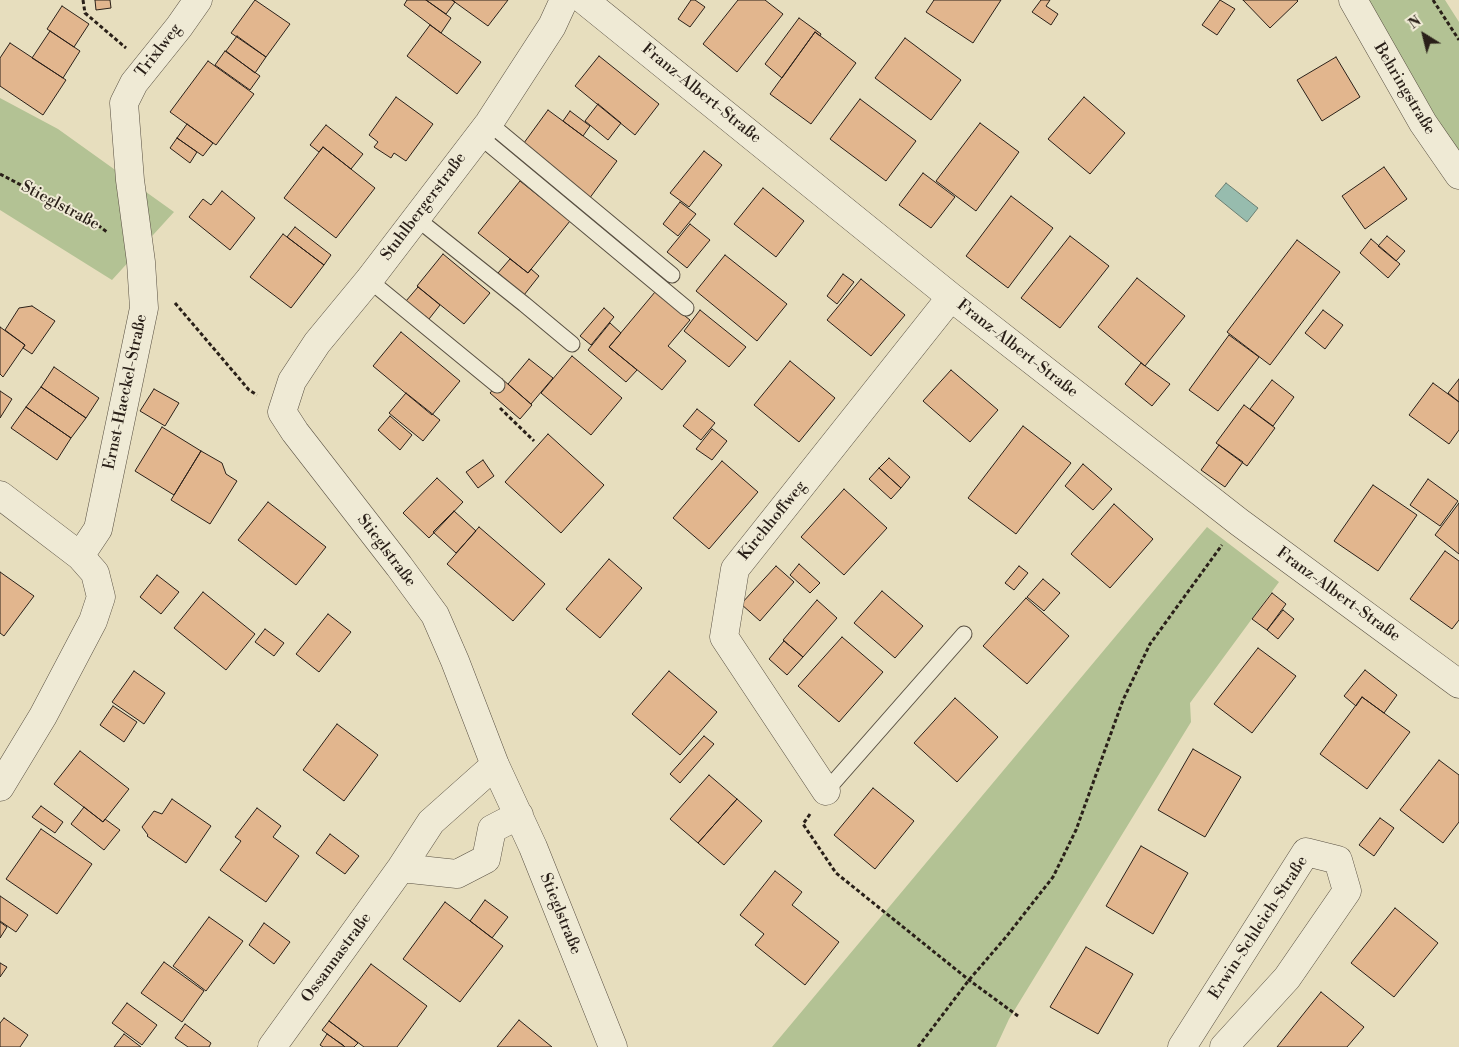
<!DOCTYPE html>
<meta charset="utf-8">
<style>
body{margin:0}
#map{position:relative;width:1459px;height:1047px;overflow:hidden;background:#e7debe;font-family:"Libre Bodoni",serif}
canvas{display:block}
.north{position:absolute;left:1399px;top:10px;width:50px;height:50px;-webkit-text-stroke:4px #efead5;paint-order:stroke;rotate:324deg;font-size:14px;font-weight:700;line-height:20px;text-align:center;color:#2a2019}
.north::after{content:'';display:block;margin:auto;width:18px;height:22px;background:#2a2019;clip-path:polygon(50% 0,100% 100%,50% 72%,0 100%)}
</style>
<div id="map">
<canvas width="1459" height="1047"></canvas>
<div class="north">N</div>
</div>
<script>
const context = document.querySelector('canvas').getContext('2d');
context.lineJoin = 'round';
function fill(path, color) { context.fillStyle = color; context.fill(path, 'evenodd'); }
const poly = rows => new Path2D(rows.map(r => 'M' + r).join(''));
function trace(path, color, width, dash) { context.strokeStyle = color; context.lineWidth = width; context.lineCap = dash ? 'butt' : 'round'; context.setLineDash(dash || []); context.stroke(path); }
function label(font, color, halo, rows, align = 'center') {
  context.font = font + ' "Libre Bodoni",serif'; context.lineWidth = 4; context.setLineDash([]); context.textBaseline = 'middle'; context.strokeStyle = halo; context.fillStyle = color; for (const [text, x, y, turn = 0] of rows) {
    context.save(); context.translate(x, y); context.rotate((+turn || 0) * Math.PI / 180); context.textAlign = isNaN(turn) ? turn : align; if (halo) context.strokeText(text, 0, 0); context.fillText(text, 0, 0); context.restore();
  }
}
fill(poly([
 [1369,0,1445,0,1459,22,1459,157,1443,141],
 [0,98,58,129,174,212,112,280,0,210],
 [1207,527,1279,582,1190,703,1191,722,1009,1019,996,1047,772,1047]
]), '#b3c294');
const water = poly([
 [1226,183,1258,208,1247,222,1215,196,1226,183]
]);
fill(water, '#97bcae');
trace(water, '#6b7e72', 1);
const building = poly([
 [95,0,110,0,111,8,96,10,95,0],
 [255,0,290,24,266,57,231,33,255,0],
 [407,0,426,0,451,18,441,33,404,5,407,0],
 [426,0,452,0,455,2,446,14,426,0],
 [452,0,508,0,488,26,452,0],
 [691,0,695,0,705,7,690,27,678,19,691,0],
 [738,0,765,0,783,14,737,72,703,44,738,0],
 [934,0,1001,0,973,43,926,12,934,0],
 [1041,0,1050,0,1046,6,1058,14,1051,25,1032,12,1041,0],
 [1220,0,1235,9,1217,35,1202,25,1220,0],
 [1243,0,1297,0,1298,1,1270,28,1243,0],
 [62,6,89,24,74,47,47,29,62,6],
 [799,18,821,34,820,36,815,32,782,78,765,64,799,18],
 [430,25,481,62,457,94,407,56,430,25],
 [50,31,80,51,63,78,32,58,50,31],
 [815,32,856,63,811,124,770,94,815,32],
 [237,36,266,57,255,73,226,51,237,36],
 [905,38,961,80,931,120,875,78,905,38],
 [10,43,66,80,43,115,0,86,0,58,10,43],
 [225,51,260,76,250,90,215,65,225,51],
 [599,56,659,104,635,135,575,86,599,56],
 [1336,57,1360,97,1322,121,1297,80,1336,57],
 [208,61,254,94,216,145,170,112,208,61],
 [396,97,433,124,406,161,394,153,391,158,374,147,378,142,369,135,396,97],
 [1084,97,1125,133,1090,174,1048,139,1084,97],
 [860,99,916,141,886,181,830,139,860,99],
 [598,104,621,123,608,140,585,121,598,104],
 [548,110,617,161,589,199,521,147,548,110],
 [570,111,590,126,583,136,563,121,570,111],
 [980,123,1019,152,976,211,936,181,980,123],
 [187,124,213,143,203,156,177,138,187,124],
 [326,125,363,154,351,169,323,147,319,152,310,145,326,125],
 [177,138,197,152,190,163,170,148,177,138],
 [323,147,375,188,336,238,284,198,323,147],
 [704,151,722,165,689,207,670,193,704,151],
 [1384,167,1407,199,1365,229,1342,196,1384,167],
 [923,173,955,197,931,228,899,205,923,173],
 [520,181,570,221,528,273,478,233,520,181],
 [763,188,804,221,776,257,734,224,763,188],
 [222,191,255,218,230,250,189,217,203,199,211,205,222,191],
 [1011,196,1053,228,1008,288,966,256,1011,196],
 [680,202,696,214,678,236,663,224,680,202],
 [690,224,710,240,687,268,667,252,690,224],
 [295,227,331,255,324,265,287,237,295,227],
 [283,234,324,265,291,308,250,277,283,234],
 [1070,236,1109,266,1060,328,1021,298,1070,236],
 [1387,236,1405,251,1396,261,1378,246,1387,236],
 [1371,239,1400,264,1388,278,1360,253,1371,239],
 [1297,240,1340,272,1270,365,1227,332,1297,240],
 [443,254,490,293,464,324,417,286,443,254],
 [725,255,787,304,757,341,696,291,725,255],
 [510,259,528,273,531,269,539,276,524,295,498,273,510,259],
 [843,274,854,282,837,304,827,296,843,274],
 [1137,278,1185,316,1145,366,1098,327,1137,278],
 [861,279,905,315,871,356,827,320,861,279],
 [418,287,440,305,429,319,406,301,418,287],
 [655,292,690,320,668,346,686,361,662,390,609,347,655,292],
 [32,306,55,321,32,354,23,348,25,345,5,330,19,308,32,306],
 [604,308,614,317,591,345,580,336,604,308],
 [700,310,746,347,729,367,684,331,700,310],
 [1323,310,1343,325,1325,349,1305,333,1323,310],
 [610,323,621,333,609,347,637,370,626,382,588,350,610,323],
 [0,327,25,345,3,377,0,374,0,327],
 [401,332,460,381,432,415,373,366,401,332],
 [1229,335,1259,357,1218,411,1189,390,1229,335],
 [572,356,622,398,591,435,541,393,572,356],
 [529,359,553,378,531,404,508,384,529,359],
 [790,361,835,398,799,442,754,405,790,361],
 [1141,363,1170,384,1152,406,1125,384,1141,363],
 [54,367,99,398,86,418,41,387,54,367],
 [951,370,998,410,970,442,923,401,951,370],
 [502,379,532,405,520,419,490,393,502,379],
 [1459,379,1459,402,1448,393,1459,379],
 [1272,380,1294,397,1273,426,1250,409,1272,380],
 [1433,383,1459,402,1459,430,1449,444,1409,415,1433,383],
 [41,387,86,418,71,438,26,407,41,387],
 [154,389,179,403,165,426,140,411,154,389],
 [0,391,12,399,0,418,0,391],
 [406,393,440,420,423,441,389,413,406,393],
 [1244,405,1275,428,1247,466,1216,443,1244,405],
 [26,407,71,438,57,460,11,428,26,407],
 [697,409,715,423,701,440,683,426,697,409],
 [390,416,412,435,400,450,378,430,390,416],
 [1023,426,1071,463,1016,534,968,498,1023,426],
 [162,427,201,451,174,495,135,471,162,427],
 [712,429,727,441,712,460,696,449,712,429],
 [548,434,604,485,561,533,505,482,548,434],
 [1219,445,1243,462,1225,487,1201,470,1219,445],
 [201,451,222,463,226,474,237,481,210,524,171,500,201,451],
 [889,458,910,477,901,488,879,468,889,458],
 [483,460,494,476,478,488,466,472,483,460],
 [722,461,758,492,709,549,673,518,722,461],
 [1083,464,1112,489,1093,510,1065,486,1083,464],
 [879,468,901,488,891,499,869,479,879,468],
 [437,478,463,502,429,538,403,513,437,478],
 [1428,479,1458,501,1440,526,1410,505,1428,479],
 [1373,485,1417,515,1378,571,1334,541,1373,485],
 [844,489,887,528,844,575,801,537,844,489],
 [268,502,326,547,296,585,238,540,268,502],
 [1459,503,1459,554,1435,535,1459,503],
 [1114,504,1153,539,1110,588,1071,554,1114,504],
 [454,511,476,531,456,553,433,532,454,511],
 [479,527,545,584,513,621,447,564,479,527],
 [1445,551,1459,561,1459,620,1452,629,1410,599,1445,551],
 [609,559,642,588,600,638,566,609,609,559],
 [799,564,820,583,810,593,790,575,799,564],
 [776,566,794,582,760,621,741,604,776,566],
 [1019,566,1028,573,1014,590,1005,583,1019,566],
 [0,572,34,596,4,636,0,633,0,572],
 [157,575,179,592,161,614,140,597,157,575],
 [1043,579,1060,593,1044,611,1027,597,1043,579],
 [882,591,923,626,895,658,854,623,882,591],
 [203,592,255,634,226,670,174,628,203,592],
 [1272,593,1286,604,1267,630,1252,619,1272,593],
 [1026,598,1069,636,1027,684,983,646,1026,598],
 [817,600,837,618,803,657,783,640,817,600],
 [1283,610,1294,619,1278,639,1267,630,1283,610],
 [328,614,351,632,319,672,296,654,328,614],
 [265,629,284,643,274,656,255,642,265,629],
 [842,637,883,672,839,722,798,686,842,637],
 [784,641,803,657,787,675,769,659,784,641],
 [1258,648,1296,676,1252,733,1214,704,1258,648],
 [1365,670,1397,695,1384,713,1362,697,1356,706,1344,696,1365,670],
 [134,671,165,693,144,724,112,702,134,671],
 [669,671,717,712,680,755,632,714,669,671],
 [1362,697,1410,732,1367,789,1320,754,1362,697],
 [955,698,998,737,957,782,914,743,955,698],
 [113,706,137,722,124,742,100,725,113,706],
 [337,724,378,755,344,801,303,770,337,724],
 [704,736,714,744,680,783,670,774,704,736],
 [1193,749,1241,777,1205,837,1158,810,1193,749],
 [80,751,129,789,103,822,54,784,80,751],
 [1439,760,1459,775,1459,822,1443,843,1400,810,1439,760],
 [709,775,737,799,698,843,670,819,709,775],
 [873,788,914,821,875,869,834,835,873,788],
 [172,799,211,826,186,863,147,836,148,835,142,827,154,811,162,814,172,799],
 [737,799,762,821,724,865,698,843,737,799],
 [41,806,63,822,55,833,32,817,41,806],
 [84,807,103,822,105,819,120,830,104,850,71,824,84,807],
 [257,808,281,826,273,837,299,856,266,902,220,870,241,841,235,837,257,808],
 [1380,818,1394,828,1374,856,1359,845,1380,818],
 [41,829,92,864,57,914,6,879,41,829],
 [330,834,359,856,345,874,316,853,330,834],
 [1141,846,1188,873,1153,934,1106,906,1141,846],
 [775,871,802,892,792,905,839,942,805,985,755,945,764,934,740,915,775,871],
 [0,896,28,915,16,932,0,921,0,896],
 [485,900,508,917,492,938,470,921,485,900],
 [445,902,503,946,460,1002,403,959,445,902],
 [1395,908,1438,943,1394,997,1351,963,1395,908],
 [209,917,243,941,206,991,173,966,209,917],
 [0,922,7,927,0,938,0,922],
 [264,923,290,942,274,964,249,945,264,923],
 [1086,947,1133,974,1098,1034,1050,1007,1086,947],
 [164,962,204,991,182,1022,141,993,164,962],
 [0,963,7,967,0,977,0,963],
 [371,964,427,1006,397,1047,364,1047,329,1021,371,964],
 [1321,992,1364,1027,1347,1047,1277,1047,1321,992],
 [127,1003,157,1025,142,1045,112,1023,127,1003],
 [4,1018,28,1035,20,1047,0,1047,0,1023,4,1018],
 [519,1020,552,1047,497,1047,519,1020],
 [329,1021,358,1043,354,1047,345,1047,322,1030,329,1021],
 [185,1024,211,1043,209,1047,188,1047,175,1038,185,1024],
 [124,1034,141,1047,114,1047,124,1034],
 [327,1034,343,1045,345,1047,323,1047,320,1045,327,1034]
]);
fill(building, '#e2b68e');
trace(building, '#2a2019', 1);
const lane = poly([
 [489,123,672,275],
 [478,135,686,308],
 [416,218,524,304,572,344],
 [369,280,497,385],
 [826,791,964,634]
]);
const street = poly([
 [564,0,552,26,489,123,369,280,317,343,292,381,282,412,295,432,399,566,435,615,455,661,495,765,533,847,613,1047],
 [584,0,951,297,1239,522,1459,684],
 [1353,0,1423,123,1459,175],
 [0,495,80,556,95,573,101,597,93,621,43,716,0,787],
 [80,556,98,529,144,308,141,262,130,180,124,103,134,83,179,27,198,0],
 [826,791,724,637,735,569,951,297],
 [401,868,457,874,486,859,492,829,519,815],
 [272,1047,401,868,431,822,495,765],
 [1182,1047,1306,852,1338,860,1347,891,1287,978,1224,1047]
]);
trace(lane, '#595042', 17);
trace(street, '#595042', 29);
trace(poly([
 [83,0,85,13,126,48],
 [1433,0,1459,40],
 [0,174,99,226,107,232],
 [175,303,249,390,257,395],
 [500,408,534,441],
 [810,814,803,824,836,873,969,980,1018,1016],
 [918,1047,969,980,1006,937,1053,877,1076,830,1123,700,1150,644,1222,545]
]), '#2a2019', 3, [4, 2.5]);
trace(lane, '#efead5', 15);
trace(street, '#efead5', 28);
label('16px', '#2a2019', '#efead5', [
 ["Trixlweg",159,51,-52],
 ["Behringstraße",1404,89,59],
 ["Franz-Albert-Straße",701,94,39],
 ["Stieglstraße",60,206,28],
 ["Stuhlbergerstraße",424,207,-53],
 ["Franz-Albert-Straße",1017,349,38],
 ["Ernst-Haeckel-Straße",126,392,-78],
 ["Kirchhoffweg",773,521,-51],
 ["Stieglstraße",386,551,53],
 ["Franz-Albert-Straße",1338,595,36],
 ["Stieglstraße",560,914,68],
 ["Erwin-Schleich-Straße",1259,928,-57],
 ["Ossannastraße",337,958,-54]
]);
</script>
